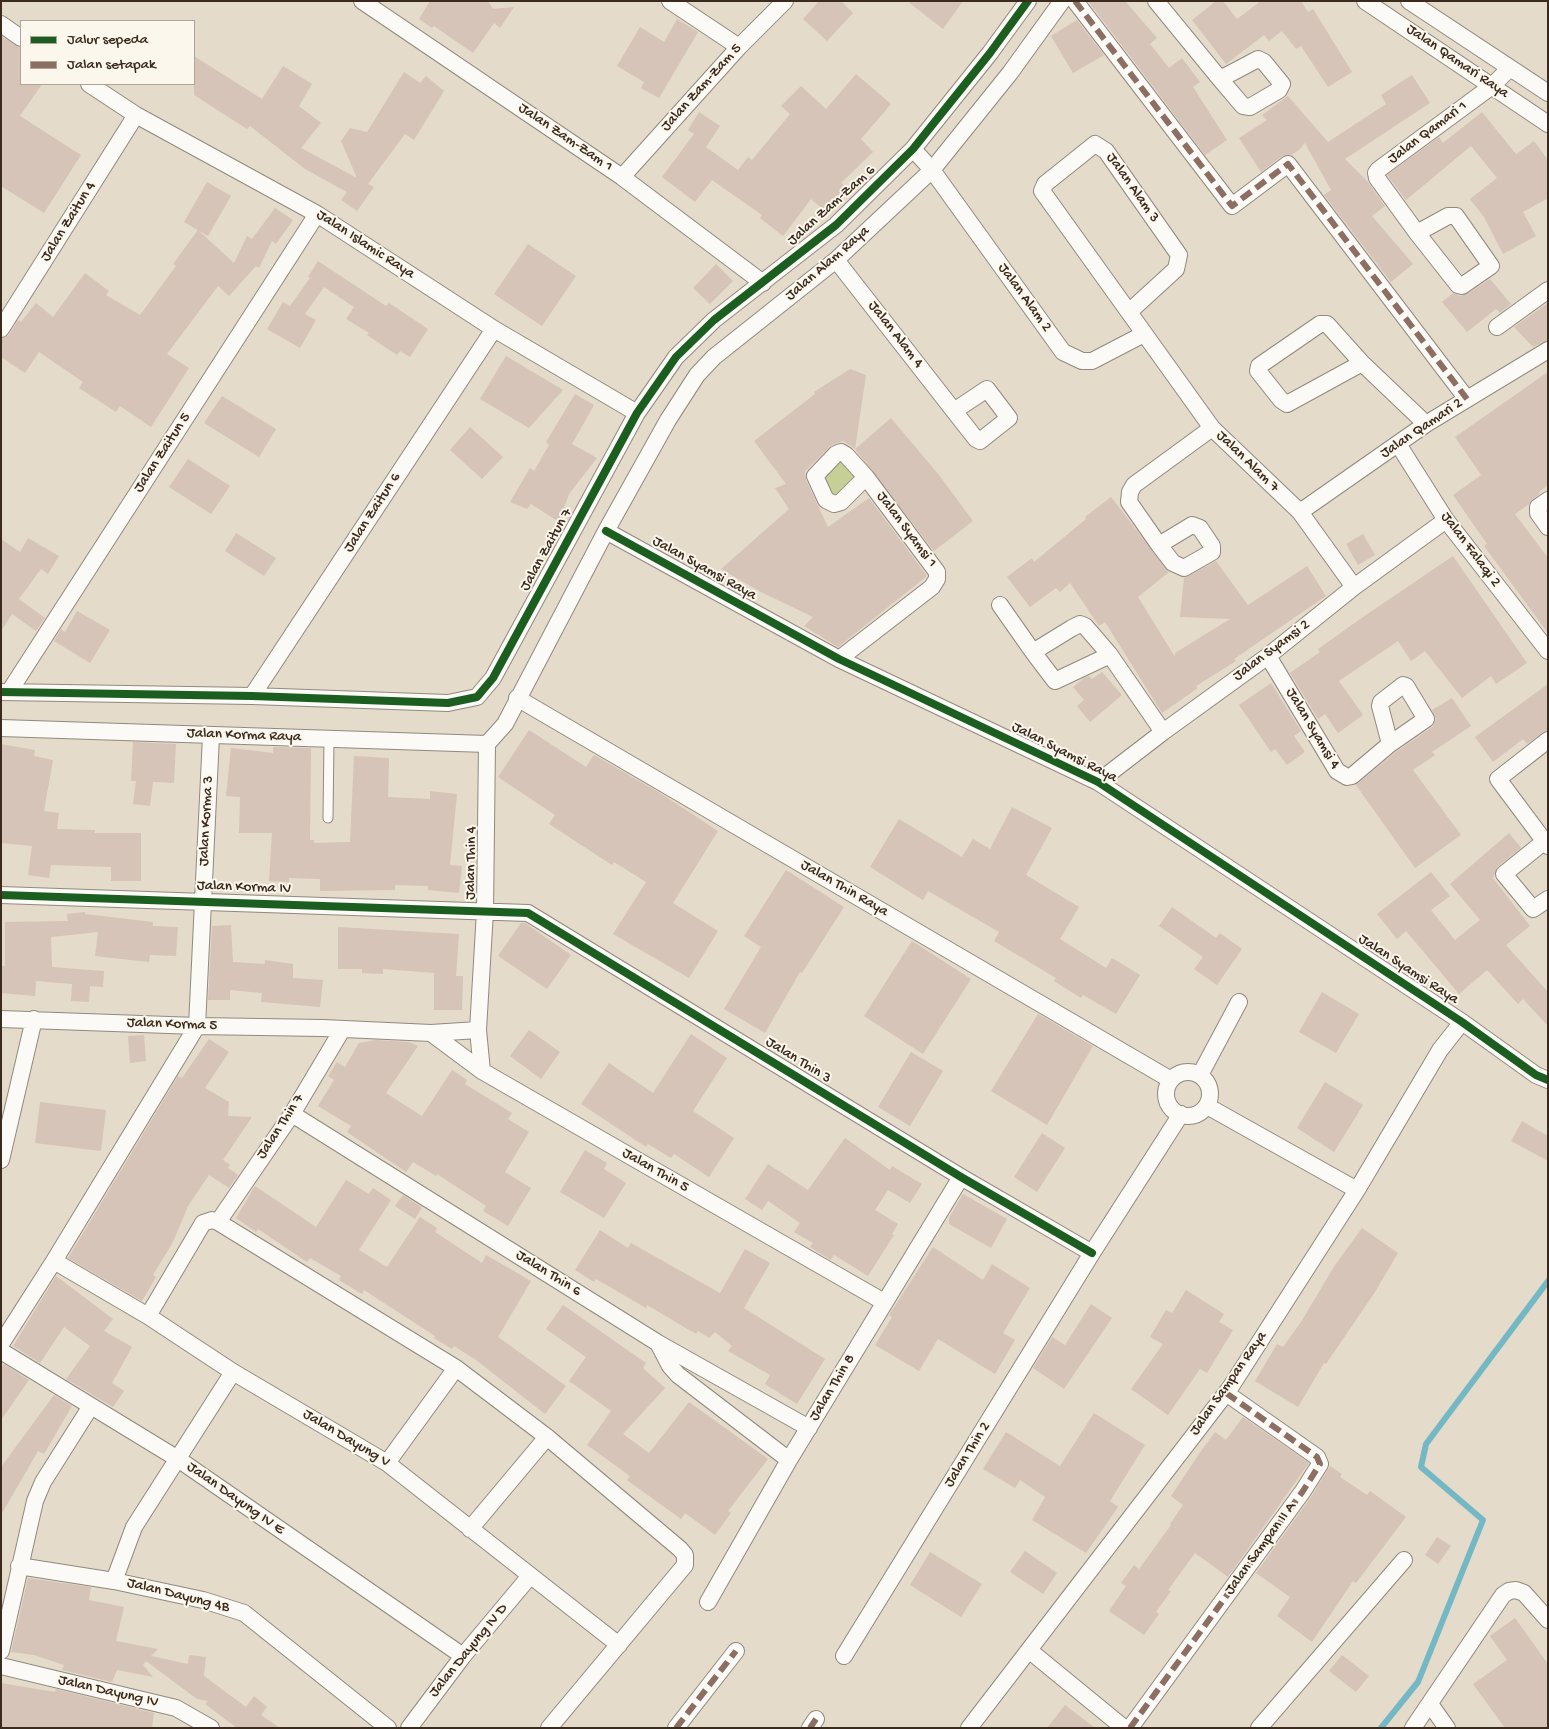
<!DOCTYPE html>
<style>
body{margin:0}
#map{position:relative;width:1549px;height:1729px;overflow:hidden;background:#e5dbca;font-family:"Gochi Hand",sans-serif}
canvas{display:block}
.frame{position:absolute;inset:0;border:2px solid #3b2a1e;pointer-events:none}
.legend{position:absolute;left:20px;top:20px;width:175px;height:65px;box-sizing:border-box;background:#fbf7ec;border:1px solid #aea59a;margin:0;padding:6px 9px;list-style:none;font-size:15px;color:#3b2a1e}
.legend li{display:flex;align-items:center;gap:10px;height:25px}
.legend b{width:25px;border:1px solid #aea59a}
</style>
<div id="map">
<canvas width="1549" height="1729"></canvas>
<div class="frame"></div>
<ul class="legend">
<li><b style="height:6px;background:#1b5e20"></b>Jalur sepeda</li>
<li><b style="height:6px;background:#8d6e63"></b>Jalan setapak</li>
</ul>
</div>
<script>
const context = document.querySelector('canvas').getContext('2d');
context.lineJoin = 'round';
function fill(path, color) { context.fillStyle = color; context.fill(path, 'evenodd'); }
const poly = rows => new Path2D(rows.map(r => 'M' + r).join(''));
function trace(path, color, width, dash) { context.strokeStyle = color; context.lineWidth = width; context.lineCap = dash ? 'butt' : 'round'; context.setLineDash(dash || []); context.stroke(path); }
function label(font, color, halo, rows, align = 'center') {
  context.font = font + ' "Gochi Hand",sans-serif'; context.lineWidth = 4; context.setLineDash([]); context.textBaseline = 'middle'; context.strokeStyle = halo; context.fillStyle = color; for (const [text, x, y, turn = 0] of rows) {
    context.save(); context.translate(x, y); context.rotate((+turn || 0) * Math.PI / 180); context.textAlign = isNaN(turn) ? turn : align; if (halo) context.strokeText(text, 0, 0); context.fillText(text, 0, 0); context.restore();
  }
}
fill(poly([
 [841,452,860,476,834,504,815,476]
]), '#c5cf96');
trace(poly([
 [1381,1728,1418,1682,1483,1520,1421,1467,1426,1444,1548,1281]
]), '#73b8c4', 6);
fill(poly([
 [430,1,488,1,493,9,514,7,500,28,494,23,473,53,434,26,432,28,419,19],
 [819,1,841,1,853,13,827,41,803,19],
 [907,1,963,1,943,29],
 [1088,1,1125,1,1157,38,1150,44,1169,68,1182,58,1200,82,1193,87,1227,140,1205,155],
 [1216,1,1223,1,1237,19,1261,1,1301,1,1308,12,1313,9,1352,72,1328,87,1301,46,1296,49,1282,31,1269,41,1264,35,1226,64,1192,20],
 [677,19,698,32,659,98,641,88,644,82,617,66,640,27,664,42],
 [1077,20,1104,55,1073,73,1051,36],
 [1,36,21,48,21,84,42,84,20,116,81,155,44,213,1,186],
 [194,56,262,99,283,66,312,84,299,106,321,123,301,148,357,178,341,141,350,128,367,132,404,72,420,83,426,76,444,91,414,140,405,134,368,184,374,187,357,211,341,200,347,192,305,169,250,126,247,129,194,95],
 [856,74,891,104,861,139,873,152,841,183,846,187,825,211,811,199,783,236,760,218,762,215,712,180,695,202,662,177,694,134,688,130,699,112,720,126,706,147,738,170,748,157,752,160,790,114,781,106,801,86,826,109],
 [1412,75,1430,103,1345,159,1368,182,1385,206,1372,216,1413,264,1391,282,1324,195,1331,190,1305,143,1299,150,1291,155,1282,156,1261,172,1239,138,1267,120,1262,115,1288,96,1328,142,1386,104,1381,95],
 [1482,112,1516,154,1534,141,1548,160,1548,198,1523,212,1536,236,1503,254,1484,217,1470,199,1497,178,1471,146,1406,200,1387,175,1439,137,1443,143],
 [207,182,231,196,208,236,184,222],
 [275,208,293,220,276,244,272,241,259,268,256,266,229,296,218,286,167,354,189,368,151,427,120,406,116,412,79,388,83,382,39,352,25,373,1,357,1,339,9,335,18,320,21,322,36,303,53,317,85,273,109,291,106,295,140,315,176,266,173,264,198,230,234,263,247,236,252,239],
 [528,244,576,276,542,326,494,294],
 [318,261,386,306,389,303,428,329,410,357,400,351,397,355,367,335,369,333,346,319,354,307,324,287,305,314,316,320,300,348,267,329,283,302,290,306,310,278,308,277],
 [716,264,733,281,710,304,693,288],
 [1490,279,1511,304,1500,313,1496,309,1467,332,1442,302,1453,293,1460,296,1467,294],
 [1548,303,1548,340,1533,347,1514,327],
 [506,356,563,390,529,428,480,399],
 [850,369,866,375,855,449,843,441,832,445,805,471,806,480,828,527,869,498,927,576,838,647,804,626,813,617,759,591,721,569,789,509,775,488,786,484,754,441,815,394,814,392],
 [1548,372,1548,485,1539,492,1540,493,1528,505,1515,514,1548,558,1548,633,1484,546,1487,544,1453,495,1481,475,1455,437],
 [575,394,594,405,572,444,597,458,569,494,559,522,531,504,527,509,510,502,530,468,534,471,549,445,546,442],
 [222,396,276,429,259,457,204,423],
 [891,418,939,475,973,521,934,551,855,449],
 [470,427,503,457,482,479,450,450],
 [188,459,230,486,211,514,169,487],
 [1111,497,1169,572,1138,597,1175,657,1175,653,1230,619,1180,617,1184,578,1216,561,1248,605,1307,566,1326,596,1234,659,1236,661,1196,686,1198,688,1162,713,1105,622,1099,626,1070,583,1060,592,1056,588,1030,607,1007,577,1032,558,1034,562,1086,519,1085,517],
 [236,533,276,558,264,576,225,551],
 [1363,534,1375,555,1358,565,1346,544],
 [28,538,59,556,48,574,41,569,19,599,45,618,36,631,12,614,1,631,1,539,20,552],
 [1453,556,1527,663,1496,684,1491,676,1462,698,1425,651,1411,661,1398,641,1339,681,1363,715,1338,733,1325,714,1318,719,1290,673,1320,652,1318,649,1363,617],
 [77,611,110,630,90,663,54,641,61,629,65,632],
 [1102,672,1122,695,1090,722,1077,706,1084,700,1073,687,1084,678,1089,676,1092,679],
 [1271,683,1301,731,1294,736,1305,752,1287,765,1275,749,1271,752,1239,705],
 [1548,684,1548,730,1527,744,1523,739,1493,762,1475,737],
 [1452,698,1471,726,1432,752,1435,755,1413,770,1461,835,1415,868,1356,785,1396,752,1432,727,1436,719,1432,710],
 [529,730,586,767,594,755,660,793,718,831,673,903,718,931,689,978,613,934,646,882,614,862,612,865,549,824,555,815,498,777],
 [133,742,176,744,174,783,153,782,150,806,133,804,136,781,131,781],
 [1,744,35,750,34,756,53,760,44,811,59,813,57,829,95,830,95,833,141,833,141,881,111,881,111,867,51,865,49,878,28,875,32,846,1,843],
 [273,747,311,748,310,840,314,840,314,843,350,842,354,756,389,758,388,797,430,799,430,791,457,794,450,865,462,866,459,893,428,890,428,886,395,885,395,890,320,891,320,879,289,878,289,882,269,881,272,833,239,833,240,797,226,796,231,748,273,753],
 [1012,807,1052,828,1026,875,1079,907,1060,939,1106,968,1112,958,1140,975,1116,1014,1083,995,1081,998,1054,981,1056,978,994,941,999,932,928,891,923,900,870,867,899,819,962,857,973,839,990,849],
 [1509,833,1521,848,1497,867,1493,878,1530,926,1506,945,1548,992,1548,1026,1523,999,1518,1004,1487,970,1459,994,1406,931,1397,939,1377,914,1431,872,1450,896,1431,910,1455,940,1480,920,1450,884],
 [786,870,844,907,802,973,800,972,765,1033,724,1009,761,947,744,936],
 [1172,907,1216,938,1220,933,1242,949,1217,985,1194,969,1203,957,1159,926],
 [85,912,85,914,153,922,153,926,178,927,176,956,150,955,149,962,95,956,98,932,51,937,52,967,104,971,103,987,90,986,89,1002,71,1001,72,984,36,981,35,996,1,993,1,966,5,966,5,922,68,921,67,914],
 [521,923,525,923,571,955,547,989,498,956],
 [231,925,233,962,265,964,265,960,293,964,293,978,323,980,320,1007,261,1002,262,993,230,990,230,1000,208,1000,212,926],
 [338,927,459,934,456,976,463,976,462,1010,434,1010,434,973,383,969,383,974,362,973,362,969,338,969],
 [912,941,971,979,923,1054,864,1016],
 [1322,992,1359,1014,1336,1053,1299,1032],
 [1038,1014,1093,1046,1047,1125,991,1091],
 [529,1030,560,1052,541,1079,510,1056],
 [691,1034,727,1058,693,1111,734,1138,709,1177,674,1154,671,1158,648,1144,646,1147,581,1104,609,1063,653,1093],
 [144,1035,146,1061,130,1063,128,1036],
 [209,1039,229,1052,205,1088,229,1102,228,1116,252,1117,223,1160,230,1165,228,1168,238,1175,229,1188,209,1175,188,1206,173,1242,153,1275,156,1277,142,1301,68,1258,178,1076,182,1078],
 [376,1040,409,1042,418,1046,386,1093,422,1116,452,1070,467,1080,465,1084,512,1113,508,1119,529,1132,505,1172,531,1188,508,1226,483,1211,486,1206,437,1174,436,1176,413,1162,406,1172,347,1132,351,1126,318,1106,334,1080,328,1076,337,1062,345,1067,359,1043],
 [911,1052,943,1071,910,1126,878,1107],
 [1325,1082,1363,1105,1334,1152,1297,1128],
 [40,1102,106,1110,101,1151,35,1143],
 [1522,1121,1548,1136,1548,1161,1511,1141],
 [1042,1133,1065,1148,1037,1192,1014,1177],
 [845,1138,890,1170,892,1166,922,1184,910,1203,888,1190,875,1210,898,1224,892,1234,894,1235,868,1276,834,1255,831,1260,810,1247,813,1243,794,1232,800,1223,768,1201,762,1210,745,1199,768,1164,808,1190],
 [585,1150,607,1163,604,1169,626,1183,604,1218,560,1192],
 [346,1180,369,1194,373,1188,391,1200,359,1250,387,1267,420,1217,437,1228,435,1232,482,1263,486,1255,531,1281,498,1337,566,1386,545,1414,476,1360,454,1346,452,1349,434,1338,435,1336,364,1290,362,1294,339,1280,341,1276,310,1258,307,1262,258,1229,256,1232,236,1218,255,1186,316,1227],
 [963,1194,1007,1219,991,1248,949,1224,949,1218],
 [403,1195,422,1207,415,1219,395,1206],
 [1362,1228,1398,1253,1375,1292,1326,1364,1324,1363,1298,1407,1255,1381,1277,1344,1283,1347,1301,1322,1335,1265],
 [600,1230,628,1248,631,1243,720,1293,745,1249,770,1263,744,1308,825,1359,797,1404,765,1384,770,1375,728,1351,732,1346,715,1332,709,1338,698,1331,696,1334,647,1305,646,1308,596,1279,594,1282,575,1270],
 [933,1247,983,1280,992,1264,1030,1288,1003,1333,1015,1340,995,1374,938,1339,919,1371,875,1345,892,1317,889,1315],
 [56,1276,113,1319,104,1331,132,1347,112,1383,124,1391,113,1407,66,1379,90,1346,64,1327,40,1363,13,1346],
 [1186,1290,1224,1314,1219,1322,1233,1330,1207,1373,1200,1369,1168,1415,1131,1389,1163,1344,1150,1337,1166,1310,1172,1313],
 [1091,1304,1112,1318,1064,1389,1033,1368,1052,1337,1065,1345],
 [563,1305,646,1363,643,1368,665,1388,623,1434,649,1453,689,1402,768,1459,728,1511,731,1513,715,1535,685,1513,681,1519,627,1480,630,1476,587,1445,611,1411,569,1381,586,1357,546,1329],
 [4,1364,29,1380,1,1420,1,1368],
 [54,1395,72,1406,44,1454,38,1451,1,1515,1,1467],
 [1094,1413,1145,1445,1110,1501,1118,1507,1086,1553,1032,1520,1045,1497,1020,1480,1015,1488,983,1469,1006,1432,1060,1466],
 [1243,1417,1309,1463,1228,1577,1195,1553,1168,1590,1171,1591,1156,1612,1159,1614,1144,1635,1109,1611,1126,1586,1121,1583,1134,1565,1139,1569,1171,1525,1170,1524,1183,1505,1171,1496,1201,1451,1215,1432,1226,1440],
 [1330,1466,1342,1474,1340,1477,1367,1495,1370,1491,1406,1517,1356,1583,1353,1581,1312,1642,1277,1616,1290,1597,1256,1573,1311,1497],
 [1437,1537,1451,1546,1438,1564,1425,1555],
 [1025,1551,1057,1573,1043,1594,1010,1572],
 [930,1552,982,1584,961,1617,910,1585],
 [28,1578,91,1587,89,1600,124,1607,116,1641,158,1649,151,1656,188,1664,189,1655,206,1657,204,1676,246,1707,254,1696,267,1707,261,1715,280,1728,237,1728,205,1704,208,1701,197,1699,146,1661,143,1665,153,1677,117,1670,112,1682,62,1670,64,1665,34,1655,11,1652],
 [1515,1618,1548,1664,1548,1728,1505,1728,1473,1684,1507,1660,1490,1636],
 [1342,1655,1369,1676,1356,1692,1329,1671],
 [1,1683,55,1692,56,1689,154,1713,152,1728,1,1728],
 [1065,1705,1095,1728,1047,1728]
]), '#d5c4b7');
const service = poly([
 [328,818,329,739]
]);
const minor = poly([
 [362,1,622,177,763,283],
 [670,1,739,47],
 [1075,1,1232,206,1288,164,1467,399],
 [1156,1,1220,79,1243,106,1250,107,1279,90,1282,84,1264,62,1258,59,1220,79],
 [1365,1,1548,124],
 [1409,1,1548,93],
 [1,24,21,38],
 [89,84,136,115,317,214,494,329,637,413],
 [913,149,932,170,1063,352,1082,361,1092,361,1144,334],
 [622,177,739,47,785,1],
 [1417,233,1448,216,1456,216,1491,266,1462,286,1458,285,1417,233,1377,178,1376,173,1378,170,1492,86,1510,68],
 [836,260,954,411,976,439,980,441,1009,418,987,389,954,411],
 [1129,312,1176,269,1179,255,1106,151,1095,144,1045,184,1042,191,1212,428,1300,512,1354,587],
 [1497,327,1548,290],
 [1,329,136,115],
 [1362,363,1287,404,1281,400,1258,371,1259,366,1320,324,1327,324,1362,363,1426,424],
 [1398,444,1446,520,1548,651],
 [1548,500,1538,507,1538,513,1548,527],
 [1300,512,1426,424,1548,350],
 [606,531,839,659,1098,782,1462,1022,1536,1075,1548,1080],
 [1159,545,1192,525,1200,528,1212,546,1212,552,1184,568,1173,563,1159,545,1129,502,1130,492,1134,485,1212,428],
 [1000,605,1033,652],
 [1110,655,1055,681,1033,652,1072,628,1080,624,1085,626,1110,655,1163,732],
 [1268,656,1337,771,1347,777,1352,776,1390,744,1426,719,1406,686,1403,685,1381,702,1380,706,1390,744],
 [839,659,932,587,937,579,937,572,866,477,846,455,841,452,836,454,815,476,826,500,834,504,841,502,866,477],
 [1,692,252,696,448,703,477,697,493,678,637,413,676,357,714,320,836,225,913,149,990,53,1028,1],
 [9,692,317,214],
 [252,696,494,329],
 [517,698,1171,1080],
 [1,728,487,744],
 [1548,740,1498,779,1548,846],
 [487,744,505,724,606,531,668,420,697,375,714,357,836,260,932,170,1010,73,1062,1],
 [1098,782,1163,732,1268,656,1354,587,1446,520],
 [1545,841,1504,874,1533,909,1548,899],
 [1,895,528,913,961,1177,1092,1253],
 [1,1019,197,1026,323,1028,431,1033,478,1030],
 [431,1033,482,1071,884,1302],
 [482,1071,478,1030,485,911,487,744],
 '1166 1094a22 22 0 1 1 44 0a22 22 0 1 1-44 0Z',
 [1200,1075,1239,1002],
 [1207,1106,1357,1190],
 [292,1114,658,1343,809,1428],
 [1,1160,34,1019],
 [218,1222,292,1114,342,1030],
 [54,1261,148,1316,233,1372,387,1463,619,1645],
 [148,1316,203,1223,212,1220,218,1222,456,1368,547,1437,680,1549,685,1555,685,1565,549,1728],
 [658,1343,670,1366,678,1375,789,1460],
 [1,1344,54,1261,197,1026,211,736],
 [1,1351,178,1459,463,1656],
 [387,1463,456,1368],
 [470,1529,547,1437],
 [19,1566,114,1581,203,1600,244,1613,388,1728],
 [114,1581,134,1527,233,1372],
 [708,1602,789,1460,961,1177],
 [1,1651,35,1501,43,1482,91,1406],
 [1030,1651,1124,1728],
 [844,1656,1092,1253,1181,1114],
 [1,1666,176,1708,211,1728],
 [1430,1704,1447,1728],
 [409,1728,463,1656,530,1576],
 [676,1728,736,1651],
 [810,1728,816,1719],
 [969,1728,1230,1388,1357,1190,1440,1050,1462,1022],
 [1130,1728,1303,1491,1320,1464,1317,1457,1226,1393],
 [1259,1728,1404,1560],
 [1413,1728,1503,1595,1509,1591,1516,1590,1524,1593,1548,1620]
]);
trace(service, '#91897e', 11);
trace(minor, '#91897e', 18);
trace(service, '#fbfaf7', 9);
trace(minor, '#fbfaf7', 16);
trace(poly([
 [1075,1,1232,206,1288,164,1467,399],
 [676,1728,736,1651],
 [810,1728,816,1719],
 [1130,1728,1303,1491,1320,1464,1317,1457,1226,1393]
]), '#8d6e63', 6, [12, 6]);
trace(poly([
 [606,531,839,659,1098,782,1462,1022,1536,1075,1548,1080],
 [1,692,252,696,448,703,477,697,493,678,637,413,676,357,714,320,836,225,913,149,990,53,1028,1],
 [1,895,528,913,961,1177,1092,1253]
]), '#1b5e20', 8);
label('15px', '#3b2a1e', '#fbf7ec', [
 ["Jalan Qamari Raya",1457,62,34],
 ["Jalan Zam-Zam 5",702,88,-48],
 ["Jalan Qamari 1",1428,133,-37],
 ["Jalan Zam-Zam 1",565,138,34],
 ["Jalan Alam 3",1132,188,55],
 ["Jalan Zam-Zam 6",832,206,-42],
 ["Jalan Zaitun 4",69,222,-58],
 ["Jalan Islamic Raya",365,245,33],
 ["Jalan Alam Raya",828,264,-41],
 ["Jalan Alam 2",1024,298,54],
 ["Jalan Alam 4",895,335,52],
 ["Jalan Qamari 2",1422,429,-34],
 ["Jalan Zaitun 5",163,453,-57],
 ["Jalan Alam 7",1247,462,44],
 ["Jalan Zaitun 6",373,513,-57],
 ["Jalan Syamsi 1",906,530,53],
 ["Jalan Zaitun 7",547,550,-61],
 ["Jalan Falaqi 2",1470,550,53],
 ["Jalan Syamsi Raya",704,569,29],
 ["Jalan Syamsi 2",1272,651,-37],
 ["Jalan Syamsi 4",1312,729,59],
 ["Jalan Korma Raya",244,736,2],
 ["Jalan Syamsi Raya",1064,753,27],
 ["Jalan Korma 3",207,821,-87],
 ["Jalan Thin 4",472,863,-89],
 ["Jalan Korma IV",244,888,2],
 ["Jalan Thin Raya",844,889,30],
 ["Jalan Syamsi Raya",1408,970,33],
 ["Jalan Korma 5",172,1025,2],
 ["Jalan Thin 3",798,1061,32],
 ["Jalan Thin 7",281,1127,-57],
 ["Jalan Thin 5",655,1171,30],
 ["Jalan Thin 6",548,1274,32],
 ["Jalan Sampan Raya",1229,1384,-55],
 ["Jalan Thin 8",833,1388,-59],
 ["Jalan Dayung V",346,1439,31],
 ["Jalan Thin 2",968,1455,-58],
 ["Jalan Dayung IV E",235,1499,35],
 ["Jalan Sampan II A",1261,1549,-54],
 ["Jalan Dayung 4B",178,1596,14],
 ["Jalan Dayung IV D",469,1651,-51],
 ["Jalan Dayung IV",108,1692,13]
]);
</script>
